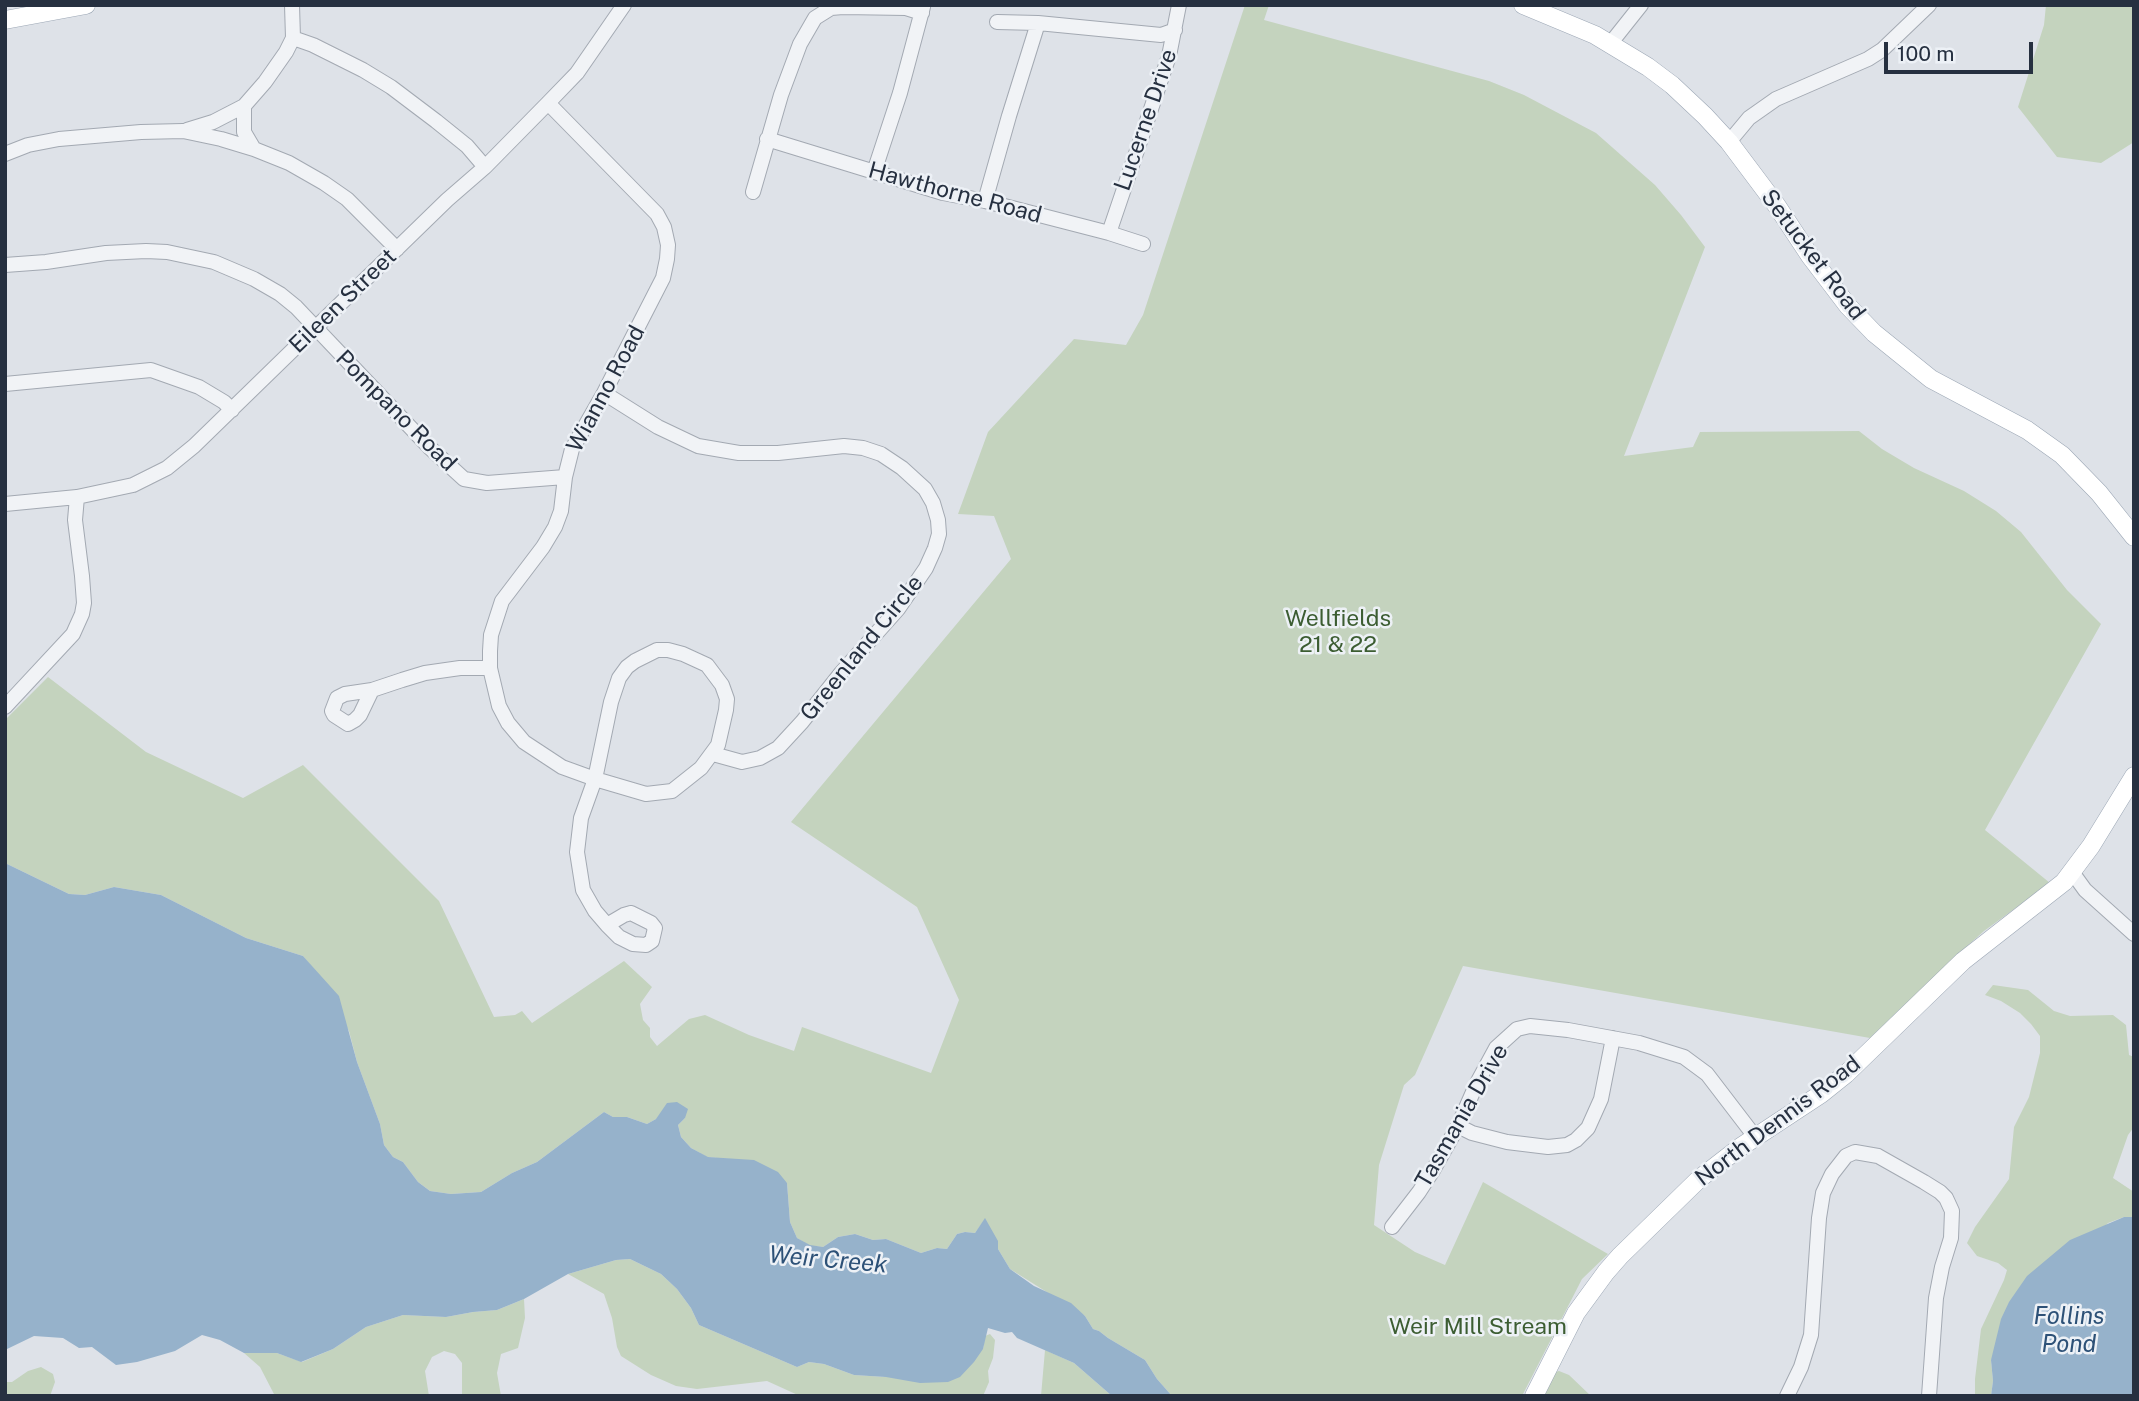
<!DOCTYPE html>
<style>
body{margin:0}
#map{position:relative;width:2139px;height:1401px;overflow:hidden;background:#dee2e8;font-family:"Public Sans",sans-serif}
canvas{display:block}
.frame{position:absolute;inset:0;border:7px solid #263040;pointer-events:none}
.scale{position:absolute;left:1884px;top:42px;width:149px;height:32px;box-sizing:border-box;border:4px solid #263040;border-top:0;padding-left:9px;font-size:21px;line-height:24px;white-space:nowrap;color:#263040;-webkit-text-stroke:5px #edf1f6;paint-order:stroke}
</style>
<div id="map">
<canvas width="2139" height="1401"></canvas>
<div class="frame"></div>
<div class="scale">100 m</div>
</div>
<script>
const context = document.querySelector('canvas').getContext('2d');
context.lineJoin = 'round';
function fill(path, color) { context.fillStyle = color; context.fill(path, 'evenodd'); }
const poly = rows => new Path2D(rows.map(r => 'M' + r).join(''));
function trace(path, color, width, dash) { context.strokeStyle = color; context.lineWidth = width; context.lineCap = dash ? 'butt' : 'round'; context.setLineDash(dash || []); context.stroke(path); }
function label(font, color, halo, rows, align = 'center') {
  context.font = font + ' "Public Sans",sans-serif'; context.lineWidth = 5; context.setLineDash([]); context.textBaseline = 'middle'; context.strokeStyle = halo; context.fillStyle = color; for (const [text, x, y, turn = 0] of rows) {
    context.save(); context.translate(x, y); context.rotate((+turn || 0) * Math.PI / 180); context.textAlign = isNaN(turn) ? turn : align; if (halo) context.strokeText(text, 0, 0); context.fillText(text, 0, 0); context.restore();
  }
}
fill(poly([
 [1245,5,1269,5,1264,20,1489,81,1524,95,1596,133,1655,185,1681,215,1705,247,1624,456,1693,447,1700,432,1859,431,1882,449,1914,468,1964,491,1996,511,2021,532,2067,590,2101,624,1985,830,2050,883,1984,931,1955,957,1870,1038,1463,966,1415,1075,1404,1085,1379,1165,1374,1225,1415,1252,1445,1265,1483,1182,1608,1254,1582,1279,1522,1396,1172,1396,1157,1379,1145,1360,1108,1338,1099,1331,1093,1329,1085,1316,1010,1269,998,1249,985,1219,975,1233,965,1232,957,1234,947,1249,937,1248,921,1253,886,1239,873,1240,855,1234,838,1237,823,1247,810,1246,797,1238,790,1222,787,1183,729,1159,707,1157,691,1148,681,1137,678,1125,685,1118,656,1119,647,1124,627,1117,613,1117,604,1112,537,1162,512,1173,481,1192,451,1194,430,1191,418,1182,403,1162,393,1157,384,1145,380,1124,357,1062,349,1031,315,971,303,956,246,938,161,895,114,887,85,895,69,894,5,863,5,720,48,677,146,752,243,798,303,765,439,901,494,1017,515,1015,522,1011,532,1023,624,961,652,987,640,1004,643,1020,650,1028,650,1037,657,1046,689,1019,705,1015,749,1035,794,1051,802,1027,931,1073,959,1000,917,907,791,822,1011,559,994,516,958,514,988,432,1074,339,1126,345,1143,315],
 [2046,5,2134,5,2134,142,2101,163,2057,157,2018,107,2044,25],
 [1993,985,2028,990,2054,1011,2070,1016,2113,1015,2126,1025,2129,1055,2134,1057,2134,1127,2128,1135,2113,1178,2134,1192,2134,1217,2124,1217,2108,1223,1991,1360,1993,1381,1991,1396,1975,1396,1975,1379,1981,1329,2004,1280,2007,1270,1998,1263,1977,1256,1967,1243,1975,1227,2009,1179,2014,1127,2029,1097,2040,1053,2040,1036,2031,1024,2020,1013,2001,1001,1985,995],
 [630,1259,661,1274,677,1289,691,1308,699,1325,797,1367,809,1362,824,1364,854,1375,886,1377,983,1349,985,1336,990,1334,995,1340,993,1358,988,1371,989,1382,983,1396,800,1396,767,1381,697,1389,676,1386,651,1375,621,1356,617,1347,612,1318,604,1294,568,1274,616,1260],
 [524,1299,525,1318,518,1348,501,1354,497,1373,501,1396,462,1396,462,1363,455,1354,444,1351,432,1357,425,1371,429,1396,275,1396,260,1367,244,1353,277,1353,302,1362,333,1349,366,1327,403,1315,446,1317,473,1312,497,1310],
 [1045,1350,1074,1363,1112,1396,1041,1396],
 [41,1367,53,1374,55,1382,50,1396,5,1396,5,1382,12,1382,28,1371],
 [1559,1371,1569,1375,1591,1396,1542,1396,1555,1372]
]), '#c4d3be');
fill(poly([
 [5,863,69,894,85,895,114,887,161,895,246,938,303,956,339,996,357,1062,380,1124,384,1145,393,1157,403,1162,418,1182,430,1191,451,1194,481,1192,512,1173,537,1162,604,1112,613,1117,627,1117,647,1124,656,1119,667,1103,677,1102,688,1109,685,1118,678,1125,681,1137,691,1148,708,1157,754,1160,778,1172,787,1183,790,1222,797,1238,810,1245,823,1247,838,1237,855,1234,873,1240,886,1239,921,1253,937,1248,947,1249,957,1234,965,1232,975,1233,985,1218,998,1241,998,1249,1010,1269,1034,1286,1071,1303,1085,1316,1093,1329,1099,1331,1108,1338,1145,1360,1157,1379,1172,1396,1112,1396,1074,1363,1017,1338,1012,1332,1005,1333,988,1328,983,1349,974,1362,960,1377,948,1382,920,1383,886,1377,854,1375,824,1364,809,1362,797,1367,699,1325,691,1308,677,1289,661,1274,630,1259,616,1260,568,1274,524,1299,497,1310,473,1312,446,1317,403,1315,366,1327,333,1349,301,1362,277,1353,244,1353,220,1340,202,1335,175,1351,137,1362,116,1365,92,1347,79,1348,63,1338,34,1336,5,1350],
 [2124,1217,2134,1217,2134,1396,1991,1396,1993,1381,1991,1360,2001,1319,2009,1302,2027,1276,2070,1240]
]), '#96b2cb');
const minor = poly([
 [997,22,1038,23,1161,35,1175,30],
 [293,38,313,45,363,70,391,87,436,121,467,146,485,167],
 [1610,44,1641,5],
 [548,103,657,214,664,227,668,245,667,259,663,278,604,393,572,449,565,477,561,511,555,527,543,547,502,601,491,635,490,651,490,668,499,706,508,723,524,742,562,767,595,779,581,818,577,852,583,890,595,911,607,925],
 [187,130,213,122,244,106],
 [767,139,943,193,985,201,1109,233,1143,244],
 [1729,142,1749,118,1776,99,1868,59,1882,50,1929,5],
 [254,149,244,132,244,106,265,82,286,52,293,38,292,5],
 [5,154,28,145,59,139,141,132,183,131,221,139,254,149,289,163,324,183,347,199,397,249],
 [874,172,900,93,923,7],
 [753,192,781,95,800,44,815,18,831,8,843,7,906,8,922,13],
 [985,201,1009,116,1038,23],
 [1109,233,1169,56,1179,5],
 [5,265,46,262,106,253,146,251,167,252,214,262,254,279,280,294,296,307,429,447,464,479,487,483,565,477],
 [5,384,151,370,199,387,224,402,232,410],
 [604,393,658,427,698,446,739,453,778,453,844,446,863,448,881,454,902,468,925,489,933,503,938,520,939,534,935,548,926,568,898,609,841,673,802,722,778,748,760,758,742,762,713,754],
 [5,504,77,497,133,485,167,468,194,446,447,200,485,167,548,103,577,73,624,5],
 [657,650,668,650,683,654,707,665,722,685,727,699,726,710,718,745,701,768,672,791,646,794,595,779,611,702,619,678,627,667,635,661,657,650],
 [372,690,345,694,337,698,332,711,334,715,348,724,355,720,360,715,372,690,402,680,425,673,460,668,490,668],
 [5,707,73,634,82,614,84,603,82,576,75,520,77,497],
 [2072,872,2085,890,2134,934],
 [631,913,651,923,655,928,652,941,646,945,633,944,619,937,607,925,624,915,631,913],
 [1458,1126,1472,1133,1507,1142,1548,1147,1567,1145,1576,1140,1588,1128,1601,1099,1613,1038],
 [1392,1227,1419,1192,1432,1172,1458,1126,1477,1083,1496,1048,1517,1029,1530,1026,1568,1030,1639,1043,1684,1057,1707,1074,1756,1138],
 [1787,1396,1801,1367,1811,1335,1819,1218,1823,1193,1832,1174,1846,1156,1855,1152,1878,1156,1924,1182,1940,1192,1946,1198,1952,1211,1951,1238,1942,1267,1936,1298,1929,1396]
]);
const major = poly([
 [1523,5,1595,35,1648,67,1672,85,1705,116,1729,142,1777,206,1810,256,1848,306,1874,333,1931,379,2027,430,2062,455,2099,493,2134,537],
 [5,20,86,5],
 [1534,1396,1576,1313,1606,1272,1620,1256,1699,1179,1739,1148,1821,1094,1846,1074,1963,961,2064,882,2091,846,2134,776]
]);
trace(minor, '#a3a9b2', 16);
trace(major, '#9ca7b5', 19);
trace(minor, '#f1f3f6', 14);
trace(major, '#fff', 18);
label('23px', '#263040', '#edf1f6', [
 ["Lucerne Drive",1146,120,-71],
 ["Hawthorne Road",955,193,15],
 ["Setucket Road",1813,255,53],
 ["Eileen Street",343,301,-44],
 ["Wianno Road",606,389,-62],
 ["Pompano Road",396,411,45],
 ["Greenland Circle",862,648,-51],
 ["Tasmania Drive",1462,1116,-60],
 ["North Dennis Road",1778,1121,-37]
]);
label('23px', '#3c5d32', '#edf1f6', [
 ["Wellfields",1338,619],
 ["21 & 22",1338,645],
 ["Weir Mill Stream",1478,1327]
]);
label('italic 24px', '#2d5177', '#edf1f6', [
 ["Weir Creek",828,1260,5],
 ["Follins",2069,1317],
 ["Pond",2069,1345]
]);
</script>
